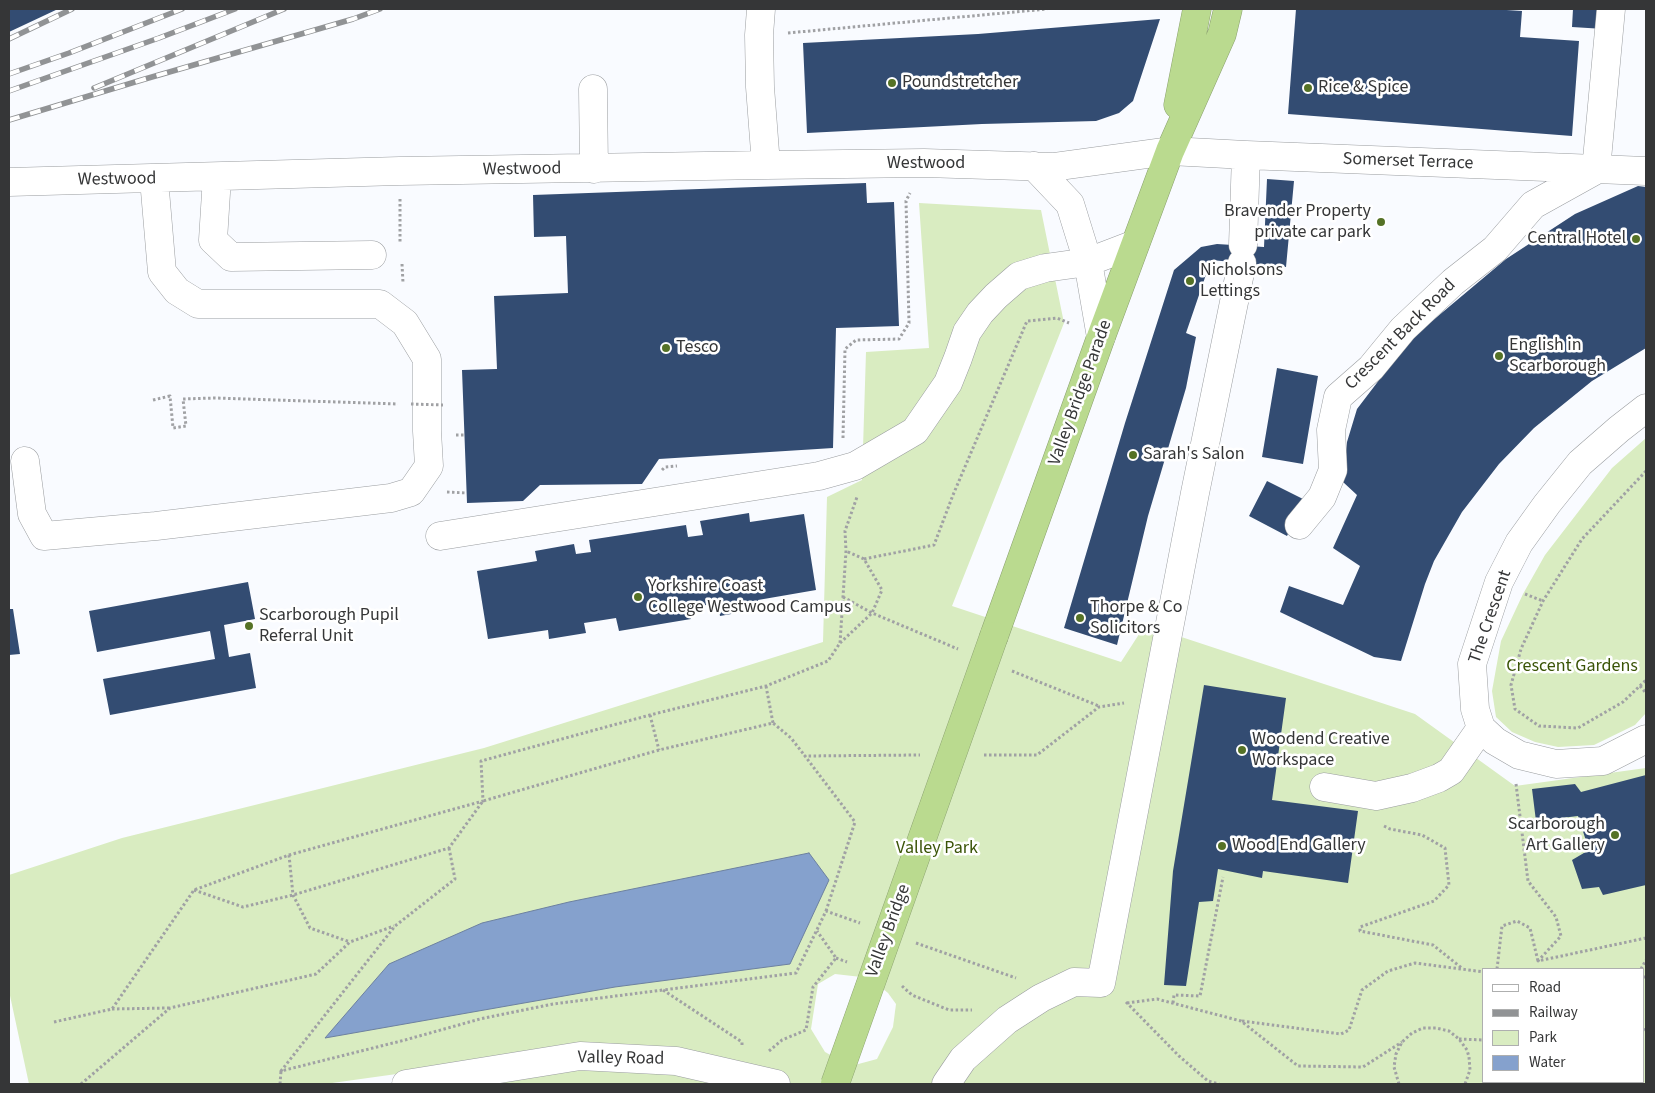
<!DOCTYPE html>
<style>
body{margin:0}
#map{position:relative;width:1655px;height:1093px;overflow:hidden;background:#f9fbff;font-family:"Source Sans 3",sans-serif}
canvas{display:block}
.frame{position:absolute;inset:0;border:10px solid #353637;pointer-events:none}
.legend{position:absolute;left:1482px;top:968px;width:162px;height:115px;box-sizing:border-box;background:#fff;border:1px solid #aeafaf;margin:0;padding:6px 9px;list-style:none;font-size:15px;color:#353637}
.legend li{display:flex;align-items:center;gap:10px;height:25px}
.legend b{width:25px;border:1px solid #aeafaf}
</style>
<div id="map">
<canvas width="1655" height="1093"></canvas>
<div class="frame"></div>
<ul class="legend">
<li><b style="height:6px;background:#fff"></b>Road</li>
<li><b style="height:6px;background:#919395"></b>Railway</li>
<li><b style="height:14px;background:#d9ecc1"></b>Park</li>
<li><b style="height:14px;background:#85a1cd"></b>Water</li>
</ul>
</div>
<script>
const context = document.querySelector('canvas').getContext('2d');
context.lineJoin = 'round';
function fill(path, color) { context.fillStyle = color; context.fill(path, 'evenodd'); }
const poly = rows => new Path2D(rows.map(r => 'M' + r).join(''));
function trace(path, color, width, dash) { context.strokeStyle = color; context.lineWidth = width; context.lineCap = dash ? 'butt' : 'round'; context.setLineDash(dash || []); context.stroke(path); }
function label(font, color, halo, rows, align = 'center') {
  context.font = font + ' "Source Sans 3",sans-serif'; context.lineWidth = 5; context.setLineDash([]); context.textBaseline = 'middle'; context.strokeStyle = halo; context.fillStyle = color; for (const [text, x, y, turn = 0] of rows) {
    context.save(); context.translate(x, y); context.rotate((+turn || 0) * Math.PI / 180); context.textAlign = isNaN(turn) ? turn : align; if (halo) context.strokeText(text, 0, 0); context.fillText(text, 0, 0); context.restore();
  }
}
fill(poly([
 [919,203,1041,210,1064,323,952,606,1121,662,1145,625,1415,714,1515,786,1646,768,1646,1084,483,1084,468,1064,325,1084,29,1084,9,991,9,875,122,838,484,748,823,642,827,497,862,480,866,352,929,348],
 [1484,969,1644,969,1644,1082,1484,1082],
 [1646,438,1646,713,1635,725,1594,745,1558,747,1535,742,1512,732,1496,717,1492,691,1501,641,1523,594,1545,555,1612,468]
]), '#d9ecc1');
const water = poly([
 [809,853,829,880,790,964,615,987,325,1038,389,964,482,923,569,902,809,853]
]);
fill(water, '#85a1cd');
trace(water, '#6d81a0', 1);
fill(poly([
 [835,974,870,978,888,993,896,1004,893,1027,877,1059,851,1066,825,1052,811,1029,818,984]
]), '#f9fbff');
fill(poly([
 [9,9,58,9,9,32],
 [1296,9,1491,9,1522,11,1520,37,1579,41,1572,136,1288,114],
 [1573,9,1605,9,1604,29,1572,27],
 [1160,19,1133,101,1119,113,1096,121,982,124,807,133,803,43,978,34],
 [1267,179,1294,181,1286,267,1211,260,1186,333,1196,337,1186,388,1148,516,1117,645,1064,628,1125,423,1174,270,1201,247,1217,244,1264,247],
 [866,183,867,203,894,202,899,326,836,328,833,448,659,459,642,484,540,485,523,501,467,503,462,370,497,369,494,296,568,293,566,236,534,237,533,195],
 [1638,186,1646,187,1646,348,1592,381,1534,428,1499,464,1462,512,1434,561,1425,584,1401,661,1374,657,1280,612,1289,586,1343,605,1360,566,1333,548,1357,495,1343,482,1347,442,1357,409,1386,371,1419,332,1506,259,1575,214],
 [1277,368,1318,376,1303,464,1262,457],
 [1267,481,1305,500,1287,536,1249,516],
 [749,513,750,522,804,514,816,590,758,600,759,609,720,616,718,603,689,608,691,619,619,631,616,618,584,623,586,633,549,639,548,630,488,639,477,571,537,561,535,551,574,544,576,554,591,552,589,540,686,525,688,537,703,535,700,521],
 [248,582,255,619,224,625,229,657,250,653,256,688,110,715,103,679,215,659,210,631,97,652,89,611],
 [9,609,13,609,20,654,9,655],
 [1204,685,1286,698,1272,800,1358,811,1348,883,1263,871,1262,878,1218,869,1213,901,1199,902,1186,986,1164,985,1173,871],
 [1646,775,1646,885,1603,895,1599,887,1582,889,1572,860,1589,850,1578,816,1536,821,1532,789,1575,784,1581,792]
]), '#334c72');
const minor = poly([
 [761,9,759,35,760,87,766,165],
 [593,89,594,169],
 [1034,166,1070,204,1088,262,1101,337],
 [217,177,213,240,231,257,372,255],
 [9,182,400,171,766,165,924,163,1053,167,1170,151,1246,155,1646,171],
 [1243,245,1246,155],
 [1646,408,1619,429,1580,463,1547,504,1519,543,1499,582,1472,664,1475,709,1481,728,1495,741,1519,755,1556,764,1603,761,1646,739],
 [25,461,32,514,44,536,156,526,391,498,411,492,429,466,427,431,427,359,405,323,380,304,198,304,177,291,162,272,154,179],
 [1299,525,1322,497,1333,470,1331,430,1338,397,1371,368,1403,329,1453,282,1495,249,1533,205,1596,170,1611,9],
 [440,536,819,476,855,466,915,431,948,383,958,358,967,332,980,313,996,296,1019,276,1045,268,1088,262,1135,244],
 [1324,787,1376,796,1412,788,1439,778,1451,771,1481,728],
 [406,1084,580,1056,676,1061,776,1084],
 [946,1084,963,1059,1007,1020,1041,998,1074,982,1101,983,1195,493,1242,263]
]);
const highway = poly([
 [1178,105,1197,9],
 [994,636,1101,337,1170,151,1222,34,1228,9]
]);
trace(minor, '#9a9da0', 29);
trace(highway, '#8ba170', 29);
trace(poly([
 [788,33,1047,9],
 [400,199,400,243],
 [402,264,403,283],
 [153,400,170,396,173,428,186,426,183,399,215,398,398,404],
 [456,435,465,435],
 [843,438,845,349,856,340,899,339,909,323,906,201,910,193],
 [662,470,665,467,677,466],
 [1646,471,1582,539,1543,601,1521,649,1511,685,1515,709,1539,726,1578,728,1623,702,1646,680],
 [447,492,467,493],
 [864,559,934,545,953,495,1027,321,1057,318,1069,323],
 [1525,594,1543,601],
 [843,597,872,613,958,649],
 [840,643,872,613,882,590,864,559,846,551],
 [1012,671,1099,706],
 [766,686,773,723],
 [1640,686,1646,693],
 [650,715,659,750],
 [984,755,1037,755,1099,707,1124,703],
 [1516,784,1528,881,1556,917,1561,936,1538,961,1646,938],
 [1384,826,1390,829,1422,835,1445,848,1449,885,1434,901,1360,927,1360,931,1433,945,1463,969],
 [449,848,455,879,395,926,281,1071,405,1040,480,1019,553,1004,663,990],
 [289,855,293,895,310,928,350,942],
 [194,890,243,907,293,895,449,848,483,801,659,750,773,723,791,738,805,756],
 [826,911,855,822,805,756,920,755],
 [916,943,1016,978],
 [836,958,847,962],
 [1497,969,1502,926,1517,921,1530,928,1538,961],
 [1641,969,1646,960],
 [1644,977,1646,977],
 [902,986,912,995,949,1010,972,1010],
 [1126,1002,1179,1056,1208,1081,1219,1084],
 [1127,1003,1157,999,1241,1021,1298,1066,1363,1067,1402,1042],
 [1173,1003,1174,995,1200,996,1223,877],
 [112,1009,169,1008],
 [1242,1021,1341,1034,1349,1030,1362,990,1388,971,1415,963,1484,972],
 [54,1022,112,1009,194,890,289,855,483,801,481,761,650,715,766,686,828,661,840,643,846,551,845,531,857,497],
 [1644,1030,1646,1029],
 [1459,1039,1484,1040],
 [742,1045,742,1042,663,990,796,973,826,911,860,923],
 [769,1051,782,1040,806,1030,813,987,836,958,817,931],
 [81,1084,170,1008,316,974,350,942,394,926],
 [280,1084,281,1071],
 [1399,1084,1394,1067,1396,1054,1402,1042,1412,1033,1423,1028,1436,1028,1449,1031,1459,1039,1467,1050,1469,1057,1470,1070,1465,1084]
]), '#a0a1a4', 3, [2.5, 2.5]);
trace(minor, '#fff', 28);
trace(highway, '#bada8f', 28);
const rail = poly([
 [9,39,72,9],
 [9,74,69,53,182,9],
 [94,88,284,9],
 [9,91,159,38,235,9],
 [9,120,145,79,353,19,380,9]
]);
trace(rail, '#919395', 5.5);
trace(rail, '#fff', 4, [11]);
const highwayBridge = poly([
 [835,1084,994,636]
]);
trace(highwayBridge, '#8ba170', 29, []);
trace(poly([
 [411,404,443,405]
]), '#a0a1a4', 3, [2.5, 2.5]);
trace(highwayBridge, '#bada8f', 28);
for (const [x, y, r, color] of [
 [892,83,5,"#557226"],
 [1308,88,5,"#557226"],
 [1381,222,5,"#557226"],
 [1636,239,5,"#557226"],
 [1190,281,5,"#557226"],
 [666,348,5,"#557226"],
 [1499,356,5,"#557226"],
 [1133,455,5,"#557226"],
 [638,597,5,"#557226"],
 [1080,618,5,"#557226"],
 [249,626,5,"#557226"],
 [1242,750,5,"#557226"],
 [1615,835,5,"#557226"],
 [1222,846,5,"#557226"]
]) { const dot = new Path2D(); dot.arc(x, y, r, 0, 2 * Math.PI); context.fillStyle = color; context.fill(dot); trace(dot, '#fff', 2); }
label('18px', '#353637', '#fff', [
 ["Poundstretcher",902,83],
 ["Rice & Spice",1318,88],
 ["Bravender Property",1371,212,"right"],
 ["private car park",1371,233,"right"],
 ["Central Hotel",1626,239,"right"],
 ["Nicholsons",1200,271],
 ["Lettings",1200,292],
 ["English in",1509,346],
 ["Scarborough",1509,367],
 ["Tesco",676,348],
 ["Sarah's Salon",1143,455],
 ["Yorkshire Coast",648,587],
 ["College Westwood Campus",648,608],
 ["Thorpe & Co",1090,608],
 ["Solicitors",1090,629],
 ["Scarborough Pupil",259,616],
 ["Referral Unit",259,637],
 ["Woodend Creative",1252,740],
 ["Workspace",1252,761],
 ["Scarborough",1605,825,"right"],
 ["Art Gallery",1605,846,"right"],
 ["Wood End Gallery",1232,846]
], 'left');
label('18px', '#353637', '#fff', [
 ["Somerset Terrace",1408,162,2],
 ["Westwood",926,164],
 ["Westwood",522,170,-1],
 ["Westwood",117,180,-1],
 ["Crescent Back Road",1401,335,-45],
 ["Valley Bridge Parade",1081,393,-70],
 ["The Crescent",1491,617,-71],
 ["Valley Bridge",889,931,-70],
 ["Valley Road",621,1059,1]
]);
label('18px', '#3a5407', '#fff', [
 ["Crescent Gardens",1572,667],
 ["Valley Park",937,849]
]);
</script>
